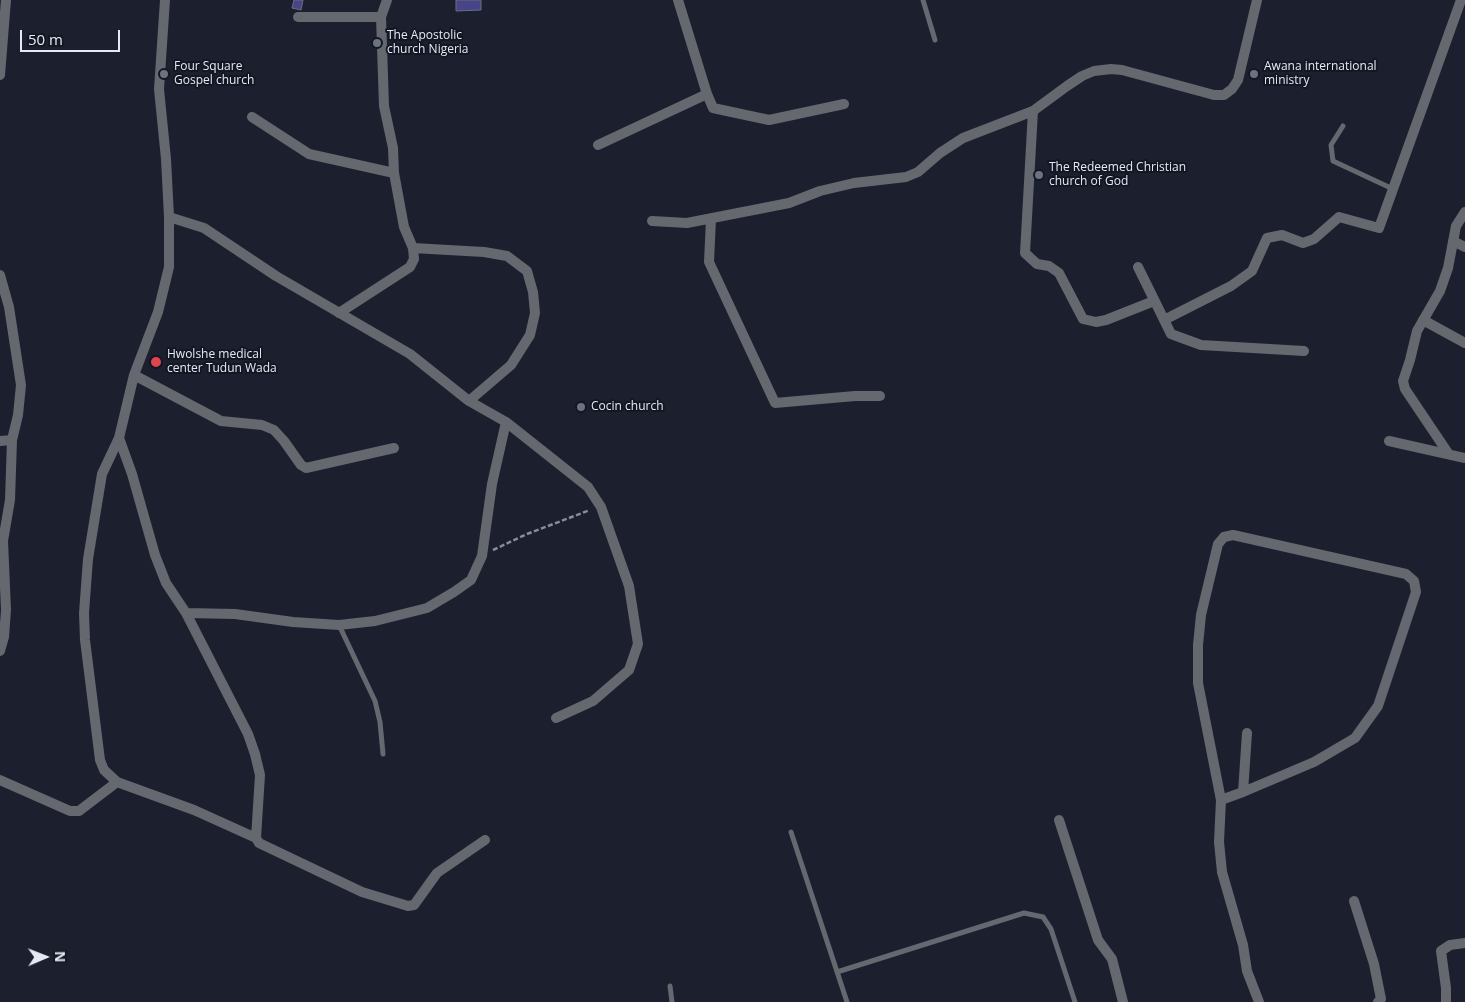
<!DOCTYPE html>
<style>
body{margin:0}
#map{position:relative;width:1465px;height:1002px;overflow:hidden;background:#1c202e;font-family:"Open Sans",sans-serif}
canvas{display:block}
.north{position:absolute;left:20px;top:932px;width:50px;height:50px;-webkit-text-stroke:4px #131724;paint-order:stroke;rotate:89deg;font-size:14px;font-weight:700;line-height:20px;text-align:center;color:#e6e9f3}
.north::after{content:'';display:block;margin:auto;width:18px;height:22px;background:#e6e9f3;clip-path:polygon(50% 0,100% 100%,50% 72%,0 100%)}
.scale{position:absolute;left:20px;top:30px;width:100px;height:22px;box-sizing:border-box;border:2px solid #e6e9f3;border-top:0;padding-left:6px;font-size:15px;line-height:18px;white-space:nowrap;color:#e6e9f3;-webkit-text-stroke:4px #131724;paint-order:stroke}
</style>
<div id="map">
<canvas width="1465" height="1002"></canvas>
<div class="north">N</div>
<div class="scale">50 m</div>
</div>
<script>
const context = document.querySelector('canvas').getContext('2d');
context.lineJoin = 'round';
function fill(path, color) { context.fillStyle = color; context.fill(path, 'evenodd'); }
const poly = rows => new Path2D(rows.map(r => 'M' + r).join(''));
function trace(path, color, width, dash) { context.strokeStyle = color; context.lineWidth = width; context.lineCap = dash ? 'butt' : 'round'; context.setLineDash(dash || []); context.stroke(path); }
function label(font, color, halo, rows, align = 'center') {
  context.font = font + ' "Open Sans",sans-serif'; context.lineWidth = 4; context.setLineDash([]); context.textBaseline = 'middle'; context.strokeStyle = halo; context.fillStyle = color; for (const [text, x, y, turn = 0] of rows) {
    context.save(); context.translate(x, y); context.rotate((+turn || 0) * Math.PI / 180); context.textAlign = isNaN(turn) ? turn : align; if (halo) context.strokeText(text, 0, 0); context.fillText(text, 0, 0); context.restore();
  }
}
const building = poly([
 [294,0,303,0,301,10,292,8,294,0],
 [456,0,481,0,481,10,456,11,456,0]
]);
fill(building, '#474588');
trace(building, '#6b6c7e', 1);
trace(poly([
 [493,550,527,534,590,510]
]), '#8a8d99', 2.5, [5, 2.5]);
trace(poly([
 [923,0,935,40],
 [1343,126,1331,145,1333,161,1393,189],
 [339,625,375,701,380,722,383,754],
 [791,832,847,1002],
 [837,972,1024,913,1043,917,1051,929,1075,1002],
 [670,986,672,1002]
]), '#65686f', 5);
trace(poly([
 [165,0,159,89,166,159,169,217,169,267,158,312,134,375,119,438,132,474,155,555,166,583,186,613,248,734,255,754,260,775,256,838,259,843,362,892,408,906,414,905,437,873,485,840],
 [678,0,707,94,713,108,769,120,844,104],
 [298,17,381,17],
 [0,75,6,0],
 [1033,111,1025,253,1037,264,1049,266,1059,273,1083,319,1096,322,1106,320,1154,301],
 [252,117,309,154,394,173],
 [598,145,707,94],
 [169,217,204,228,276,276,410,354,469,401,506,422,588,487,601,507,629,586,638,644,629,670,593,701,556,718],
 [711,219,709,262,775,403,855,396,880,396],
 [652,221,687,223,789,203,820,191,854,183,906,177,918,172,940,153,963,138,1033,111,1067,86,1082,76,1094,71,1111,69,1122,70,1214,95,1224,95,1232,89,1238,80,1257,0],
 [1453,241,1465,247],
 [413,248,484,252,507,256,527,271,533,292,535,313,530,335,511,365,469,401],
 [1138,267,1171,334,1201,345,1304,351],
 [0,275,9,307,21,385,18,415,12,440,10,500,3,541,6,610,4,637,0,651],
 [339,313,410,267,414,259,413,248,404,227,394,173,393,148,384,106,381,17,387,0],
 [1164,320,1231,286,1252,271,1267,238,1282,235,1303,243,1314,239,1339,217,1379,228,1461,0],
 [1423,320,1465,343],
 [134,375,221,421,262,425,274,430,284,441,301,465,306,468,394,448],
 [119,438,102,474,88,559,84,613,85,640,100,760,104,770,117,782,194,810,256,838],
 [0,441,12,440],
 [1389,441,1465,458],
 [1448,453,1405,389,1403,381,1410,360,1417,331,1440,291,1448,268,1456,226,1465,212],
 [186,613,235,614,293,622,339,625,375,621,427,608,454,592,471,580,482,556,492,484,506,422],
 [1247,733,1243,792,1221,800,1219,842,1222,872,1243,945,1247,971,1259,1002],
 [0,780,70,811,79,811,117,782],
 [1221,800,1198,683,1198,645,1201,615,1218,544,1224,537,1233,535,1406,574,1414,581,1416,592,1378,706,1355,738,1314,762,1243,792],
 [1059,820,1098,940,1112,959,1123,1002],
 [1354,901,1374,964,1381,999,1378,1002],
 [1446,1002,1446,988,1441,951,1450,945,1465,943]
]), '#65686f', 10);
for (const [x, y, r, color] of [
 [377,43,5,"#6b7280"],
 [164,74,5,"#6b7280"],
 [1254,74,5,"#6b7280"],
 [1039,175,5,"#6b7280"],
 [156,362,6,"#e0444e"],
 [581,407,5,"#6b7280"]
]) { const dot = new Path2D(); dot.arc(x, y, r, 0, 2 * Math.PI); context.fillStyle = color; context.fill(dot); trace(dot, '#131724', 2); }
label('12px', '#e6e9f3', '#131724', [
 ["The Apostolic",387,36],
 ["church Nigeria",387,50],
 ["Four Square",174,67],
 ["Gospel church",174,81],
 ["Awana international",1264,67],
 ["ministry",1264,81],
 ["The Redeemed Christian",1049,168],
 ["church of God",1049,182],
 ["Hwolshe medical",167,355],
 ["center Tudun Wada",167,369],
 ["Cocin church",591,407]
], 'left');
</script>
